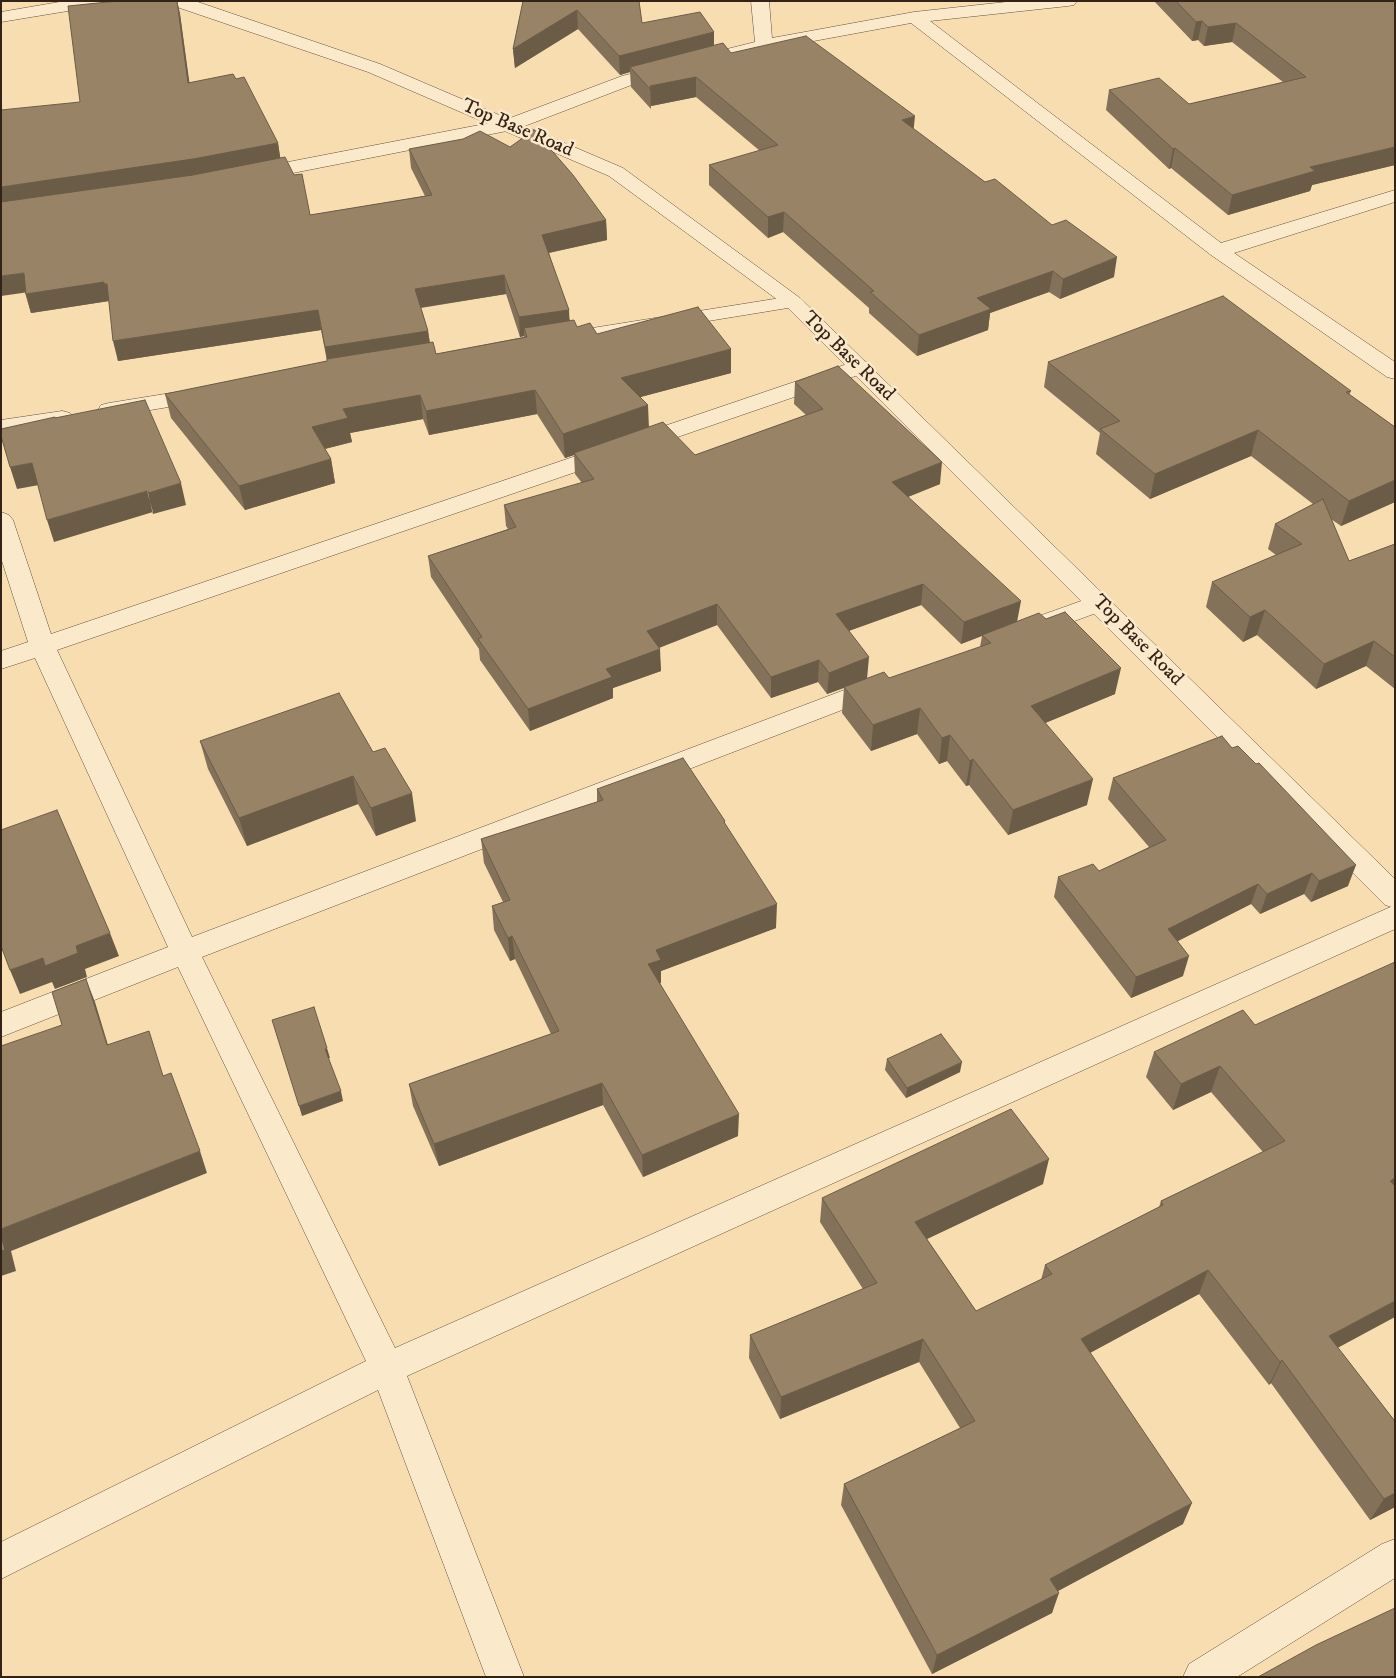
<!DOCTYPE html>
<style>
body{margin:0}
#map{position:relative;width:1396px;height:1678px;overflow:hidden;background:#f7ddaf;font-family:"IM FELL DW Pica",serif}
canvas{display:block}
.frame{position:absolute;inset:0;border:2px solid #332218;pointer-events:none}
</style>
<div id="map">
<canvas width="1396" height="1678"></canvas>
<div class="frame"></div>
</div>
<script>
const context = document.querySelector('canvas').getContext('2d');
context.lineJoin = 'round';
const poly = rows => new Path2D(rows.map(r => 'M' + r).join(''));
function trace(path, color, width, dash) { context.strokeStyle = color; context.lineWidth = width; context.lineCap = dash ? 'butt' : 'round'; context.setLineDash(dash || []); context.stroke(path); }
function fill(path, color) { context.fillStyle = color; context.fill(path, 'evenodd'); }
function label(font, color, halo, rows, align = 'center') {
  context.font = font + ' "IM FELL DW Pica",serif'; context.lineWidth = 5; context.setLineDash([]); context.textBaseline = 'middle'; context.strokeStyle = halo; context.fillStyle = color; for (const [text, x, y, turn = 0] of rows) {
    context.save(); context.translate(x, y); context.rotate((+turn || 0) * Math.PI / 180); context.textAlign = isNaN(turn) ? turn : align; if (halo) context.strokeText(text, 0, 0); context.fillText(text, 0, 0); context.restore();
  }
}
const minor = poly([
 [65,1,107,1,104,5,98,6,1,22,1,12,65,1],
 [751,1,769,1,772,38,914,12,1015,1,1077,1,1074,5,1068,6,930,21,1221,243,1395,190,1395,202,1234,253,1395,362,1395,379,1387,377,1211,255,911,23,765,50,721,61,715,60,712,56,715,52,755,42,751,1],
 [667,65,673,66,676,70,673,74,634,84,517,129,252,181,245,179,242,175,245,171,252,169,505,120,622,76,667,65],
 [793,296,800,298,804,302,800,306,561,345,553,344,550,339,553,334,561,333,793,296],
 [859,360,867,362,870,367,867,372,57,650,192,937,868,681,877,678,886,681,890,687,886,693,202,957,395,1348,1395,905,1395,929,407,1376,524,1677,486,1677,378,1390,1,1579,1,1542,366,1361,178,967,1,1037,1,1012,168,947,35,658,1,669,1,651,28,642,1,558,1,512,9,515,13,520,51,634,859,360],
 [202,388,210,390,213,395,210,400,109,417,101,415,98,410,101,405,109,403,202,388],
 [62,411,70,413,73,418,70,423,1,434,1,420,62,411],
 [1098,595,1107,597,1110,603,1107,609,1034,636,1025,633,1022,627,1025,621,1098,595],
 [1395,1539,1395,1578,1237,1677,1183,1677,1189,1664,1382,1544,1395,1539]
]);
const tertiary = poly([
 [168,1,195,1,380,64,623,168,800,298,1395,879,1395,908,1385,905,786,306,609,176,368,72,171,5,168,1]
]);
trace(minor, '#64513e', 1);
trace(tertiary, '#64513e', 1);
fill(minor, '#fae9cb');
fill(tertiary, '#fae9cb');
fill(poly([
 [177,1,180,14,189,83,278,143,280,158,310,215,425,196,411,168,409,149,606,220,607,240,549,253,570,321,577,327,597,334,731,349,731,373,640,397,649,427,695,455,806,415,794,404,795,382,940,484,908,497,1017,621,1115,694,1045,723,1087,805,1008,835,969,785,966,786,947,761,939,764,917,734,871,751,842,713,844,688,827,694,818,682,771,698,717,625,659,648,661,671,613,688,613,698,530,731,480,660,479,649,431,577,428,556,508,529,506,526,504,505,582,483,575,474,574,455,565,458,537,414,429,435,423,419,350,433,352,442,325,449,331,459,335,483,245,510,171,418,165,394,327,361,321,330,118,361,109,301,31,313,25,293,80,102],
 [506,294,520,337,524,336,524,337,436,354,430,343,428,331,421,308],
 [921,605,961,644,982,636,980,647,889,678,867,678,849,631],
 [523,1,639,1,642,23,714,32,714,46,913,129,1114,277,1060,299,1049,292,990,313,988,330,917,356,869,313,869,308,783,232,768,238,709,185,709,165,760,151,696,97,651,106,651,109,631,87,630,72,620,75,578,29,515,68,513,49],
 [1154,1,1395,1,1395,165,1312,185,1310,191,1228,215,1171,168,1169,169,1106,110,1109,90,1189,104,1283,82,1232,42,1204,46,1198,40,1192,41],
 [1048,362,1351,391,1349,395,1395,427,1395,502,1341,526,1331,519,1349,561,1395,544,1395,689,1366,666,1316,689,1257,635,1243,642,1206,607,1212,582,1276,555,1268,549,1275,524,1313,504,1251,456,1150,499,1096,454,1100,433,1044,387],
 [200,741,373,752,416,821,376,836,358,804,247,846,208,769],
 [1113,778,1348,886,1311,902,1304,894,1260,914,1251,904,1178,941,1183,976,1131,998,1054,897,1058,877,1099,871,1149,847,1108,799],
 [597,789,725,821,725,825,776,928,661,971,661,983,660,983,738,1136,643,1177,603,1105,439,1166,413,1106,409,1084,551,1034,515,959,510,961,494,930,492,906,503,902,484,863,481,839,597,802],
 [1255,1025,1338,1348,1394,1420,1395,1419,1395,1507,1370,1520,1271,1383,1269,1385,1199,1294,1090,1353,1183,1524,1058,1591,1052,1613,932,1674,841,1505,844,1484,960,1428,919,1362,780,1419,749,1358,750,1335,863,1289,820,1222,822,1198,1043,1184,927,1239,976,1311,1041,1280,1045,1265,1159,1207,1161,1201,1263,1152,1211,1092,1173,1110,1146,1077,1154,1052],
 [887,1059,960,1072,906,1098,885,1070]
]), '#847159');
fill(poly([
 [177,1,180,14,192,101,188,83],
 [577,10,578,29,515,68,513,49],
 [1202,21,1198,40,1192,41,1196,22],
 [1236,23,1232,42,1204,46,1208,27],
 [714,32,714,50,630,67,630,72,620,75,619,56],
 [696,77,696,97,651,106,650,86],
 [915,116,913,136,902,120],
 [278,143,281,162,1,207,1,187],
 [1395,147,1395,165,1312,185,1310,191,1228,215,1232,195,1310,167],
 [1175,148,1171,168,1169,169,1173,149],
 [784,212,783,232,768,238,768,217],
 [606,220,607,240,543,254,542,235],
 [1117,257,1114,277,1060,299,1063,279],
 [1053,271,1049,292,990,313,988,330,917,356,919,335,977,298],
 [24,273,29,292,1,296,1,276],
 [504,275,506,294,417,308,415,289],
 [104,282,107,284,109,301,31,313,26,294],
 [318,310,321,330,118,361,113,341],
 [569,310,570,329,524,328,524,336,520,337,519,317],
 [428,331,431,351,328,367,325,347],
 [731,349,731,373,622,402,621,378],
 [535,390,537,414,429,435,426,411],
 [420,395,423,419,350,433,352,442,316,451,312,427,343,409],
 [648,405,649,429,574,453,574,455,565,458,563,434],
 [1258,430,1251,456,1150,499,1155,474],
 [331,459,335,483,245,510,239,486],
 [942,462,940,484,890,504,892,482],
 [32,463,39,485,17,489,10,467],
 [1395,480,1395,502,1341,526,1349,501],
 [181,483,186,505,153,514,148,493],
 [147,491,153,512,54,542,47,520],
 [923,584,921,605,834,636,836,614],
 [1021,601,1017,622,961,644,964,622],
 [717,604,717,625,648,652,647,631],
 [1265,610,1257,635,1243,642,1250,617],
 [1374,641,1366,666,1316,689,1324,664],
 [660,649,661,671,613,688,613,698,530,731,528,709,606,669],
 [869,657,867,679,827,694,829,673],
 [819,660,818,682,771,698,771,677],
 [1121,668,1115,694,1026,731,1031,706],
 [920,708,917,734,871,751,873,725],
 [950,735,947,761,939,764,942,738],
 [973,759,969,785,966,786,970,761],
 [353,776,358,804,247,846,239,818],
 [1093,779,1087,805,1008,835,1013,810],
 [412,793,416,821,376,836,371,808],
 [1356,865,1348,886,1311,902,1319,881],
 [1312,873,1304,894,1260,914,1267,894],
 [1258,884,1251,904,1162,949,1168,929],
 [777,904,776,928,661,971,661,983,649,987,648,964,656,950],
 [110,933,119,956,85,969,87,977,55,989,52,982,20,994,10,970],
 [512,936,515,959,510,961,508,938],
 [1189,956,1183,976,1131,998,1136,977],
 [86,979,95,1002,115,1068,107,1045],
 [327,1048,330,1058,327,1059,325,1049],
 [962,1062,960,1072,906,1098,907,1088],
 [1220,1066,1211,1092,1173,1110,1181,1084],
 [602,1083,603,1105,439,1166,434,1144],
 [341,1091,343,1101,302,1116,299,1106],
 [739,1114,738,1136,643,1177,642,1155],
 [200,1151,207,1173,11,1251,16,1271,1,1276,1,1229],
 [1049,1159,1043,1184,912,1246,915,1222],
 [1395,1178,1395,1197,1390,1181],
 [1208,1270,1199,1294,1073,1362,1081,1339],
 [1395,1301,1395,1317,1317,1359,1329,1336],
 [923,1339,919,1362,780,1419,781,1397],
 [1282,1360,1271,1383,1269,1385,1280,1362],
 [1395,1493,1395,1507,1370,1520,1384,1499],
 [1192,1503,1183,1524,1043,1599,1050,1579],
 [1059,1593,1052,1613,932,1674,937,1655]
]), '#6b5c48');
const building = poly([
 [118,1,177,1,188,83,233,74,236,79,244,77,278,143,193,159,1,187,1,110,80,102,68,6,118,1],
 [523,1,639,1,642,23,700,12,714,32,619,56,577,10,513,49,523,1],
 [1176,1,1395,1,1395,147,1310,167,1315,171,1232,195,1175,148,1173,149,1109,90,1159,78,1189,104,1306,77,1236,23,1208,27,1202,21,1196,22,1176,1],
 [806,36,915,116,902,120,985,182,995,179,1052,225,1066,220,1117,257,1063,279,1053,271,977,298,991,309,919,335,870,292,874,291,784,212,768,217,709,165,778,145,696,77,650,86,651,90,630,67,723,43,731,53,806,36],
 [534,130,573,175,606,220,542,235,569,310,519,317,504,275,415,289,428,331,325,347,318,310,113,341,107,284,104,284,104,282,26,294,24,273,1,276,1,202,193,175,285,157,294,175,302,174,310,215,432,195,409,149,463,139,480,131,510,147,534,130],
 [1223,296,1351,391,1346,392,1395,427,1395,480,1349,501,1258,430,1155,474,1100,429,1120,421,1048,362,1223,296],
 [698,307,731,349,621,378,648,405,563,434,535,390,426,411,420,395,343,409,348,418,312,427,331,459,239,486,165,394,327,361,327,359,433,342,436,354,527,337,524,328,574,320,577,327,590,323,597,334,698,307],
 [838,366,942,462,892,482,1021,601,964,622,923,584,836,614,869,657,829,673,819,660,771,677,717,604,647,631,660,649,606,669,612,677,528,709,478,639,482,637,428,556,516,527,504,505,594,479,574,453,663,422,695,455,823,409,795,382,838,366],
 [145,400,181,483,148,493,147,491,47,520,32,463,10,467,1,436,1,429,55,417,55,418,145,400],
 [1323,499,1349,561,1395,544,1395,657,1374,641,1324,664,1265,610,1250,617,1212,582,1302,544,1275,524,1323,499],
 [1065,612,1121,668,1031,706,1093,779,1013,810,973,759,970,761,950,735,942,738,920,708,873,725,844,687,884,672,889,678,991,643,982,635,1039,613,1046,619,1065,612],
 [339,693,373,752,385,748,412,793,371,808,353,776,239,818,200,741,339,693],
 [1222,736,1232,748,1238,746,1256,764,1259,763,1356,865,1319,881,1312,873,1267,894,1258,884,1168,929,1189,956,1136,977,1058,877,1093,864,1099,871,1166,840,1113,778,1222,736],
 [683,758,725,821,724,822,777,904,656,950,661,960,648,964,739,1114,642,1155,602,1083,434,1144,409,1084,559,1031,512,936,508,938,492,906,510,900,481,839,603,800,597,789,683,758],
 [57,810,110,933,76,946,78,953,45,966,43,958,10,970,1,946,1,830,57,810],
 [1395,962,1395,1178,1390,1181,1395,1186,1395,1301,1329,1336,1394,1420,1395,1419,1395,1493,1384,1499,1282,1360,1280,1362,1208,1270,1081,1339,1192,1503,1050,1579,1059,1593,937,1655,844,1484,975,1421,923,1339,781,1397,750,1335,877,1283,822,1198,1011,1109,1049,1159,915,1222,976,1311,1052,1274,1045,1265,1163,1205,1161,1201,1285,1141,1220,1066,1181,1084,1154,1052,1243,1010,1255,1025,1395,962],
 [86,979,107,1045,149,1031,163,1076,171,1073,200,1151,1,1229,1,1046,62,1025,52,992,86,979],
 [314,1007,327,1048,325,1049,341,1091,299,1106,272,1020,314,1007],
 [941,1034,962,1062,907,1088,887,1059,941,1034],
 [1,1236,5,1250,1,1251,1,1236],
 [1395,1608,1395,1677,1258,1677,1316,1645,1395,1608]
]);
fill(building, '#998367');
trace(building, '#6b5c48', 1);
label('20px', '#332218', '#fae9cb', [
 ["Top Base Road",517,129,23],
 ["Top Base Road",848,357,44],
 ["Top Base Road",1137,641,45]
]);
</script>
